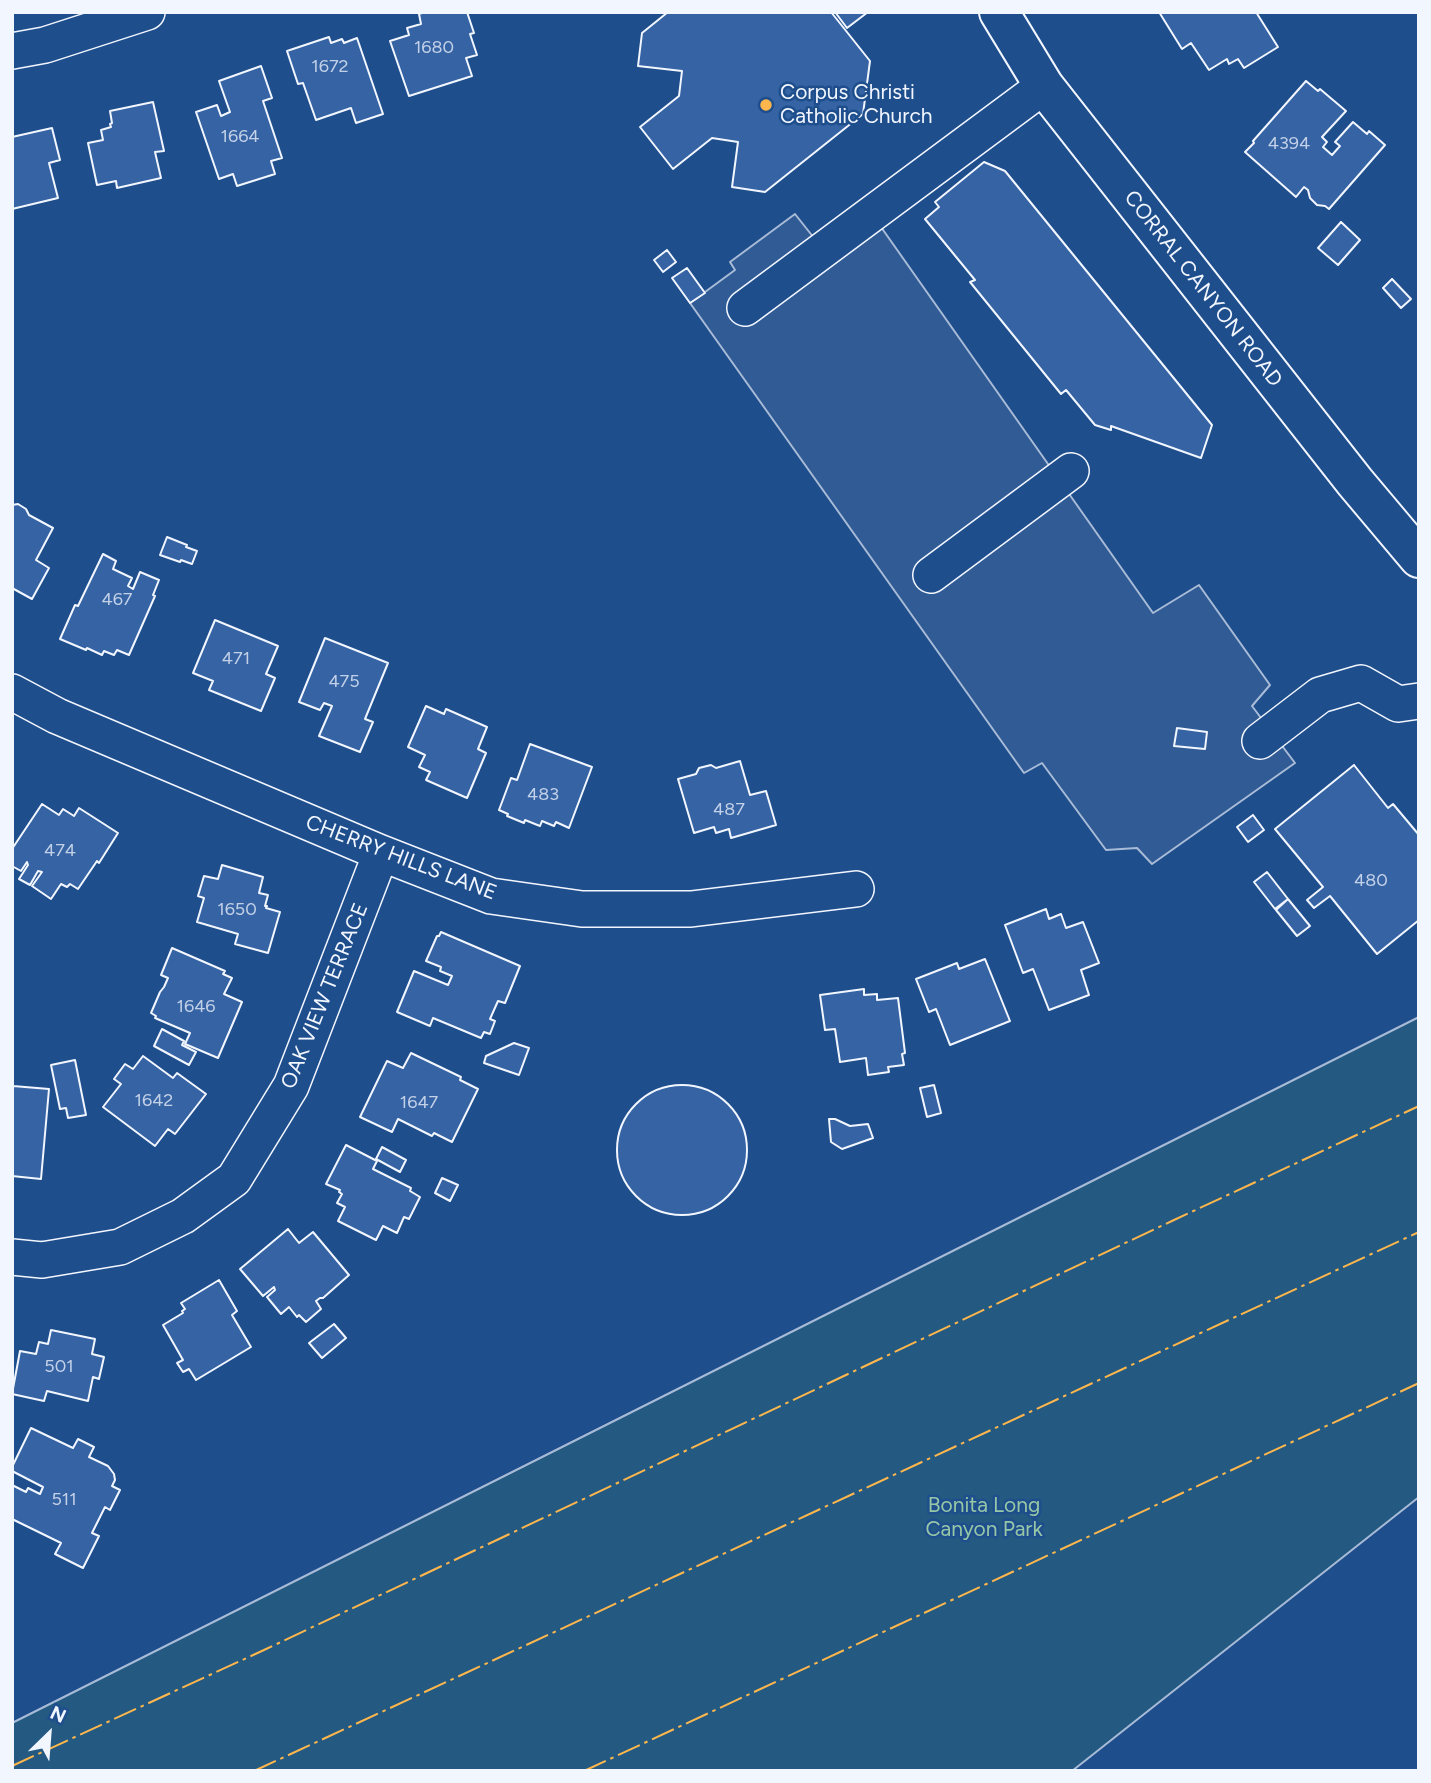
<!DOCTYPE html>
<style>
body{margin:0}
#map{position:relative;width:1431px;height:1783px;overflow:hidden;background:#1f4e8c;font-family:Figtree,sans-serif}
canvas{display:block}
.frame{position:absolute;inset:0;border:14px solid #f2f6ff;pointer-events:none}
.north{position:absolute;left:14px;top:1699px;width:70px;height:70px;-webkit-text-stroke:5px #1f4e8c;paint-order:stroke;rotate:25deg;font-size:19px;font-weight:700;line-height:28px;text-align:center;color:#f2f6ff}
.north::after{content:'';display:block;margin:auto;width:24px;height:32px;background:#f2f6ff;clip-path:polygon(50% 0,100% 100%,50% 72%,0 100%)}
</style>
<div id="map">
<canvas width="1431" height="1783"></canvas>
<div class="frame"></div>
<div class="north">N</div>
</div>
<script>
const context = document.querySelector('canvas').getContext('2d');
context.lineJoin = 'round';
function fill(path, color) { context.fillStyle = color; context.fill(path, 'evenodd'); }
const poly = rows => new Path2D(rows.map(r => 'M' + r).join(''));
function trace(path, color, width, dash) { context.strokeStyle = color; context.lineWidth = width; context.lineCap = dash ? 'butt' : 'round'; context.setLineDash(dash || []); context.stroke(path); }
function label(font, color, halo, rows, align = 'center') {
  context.font = font + ' Figtree,sans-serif'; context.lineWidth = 5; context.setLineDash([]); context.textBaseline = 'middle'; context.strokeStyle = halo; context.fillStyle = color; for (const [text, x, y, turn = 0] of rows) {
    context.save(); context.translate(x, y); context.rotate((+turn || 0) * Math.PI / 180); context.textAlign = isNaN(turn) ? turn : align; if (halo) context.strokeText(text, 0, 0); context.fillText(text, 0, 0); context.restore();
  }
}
const green = poly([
 [1419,1017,1419,1497,1072,1771,12,1771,12,1723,1419,1017]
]);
fill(green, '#245a82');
trace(green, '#a8bbd7', 2);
const parking = poly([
 [795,214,833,262,881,227,1153,613,1199,585,1270,685,1252,706,1295,763,1152,864,1137,848,1106,850,1042,763,1024,773,690,303,735,270,730,262,795,214]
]);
fill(parking, '#305b95');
trace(parking, '#a8bbd7', 2);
const building = poly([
 [425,12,467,12,474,33,470,34,477,55,466,58,472,76,409,96,390,41,409,35,407,28,421,24,419,14,425,12],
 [668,12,831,12,870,61,863,114,765,192,732,187,738,142,712,138,673,169,640,127,679,96,682,71,638,66,642,33,668,12],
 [835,12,868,12,847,28,835,12],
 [1159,12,1256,12,1278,47,1244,68,1238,59,1229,64,1227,59,1209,70,1191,43,1182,49,1159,12],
 [329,37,331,43,342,39,344,43,357,38,383,114,356,123,351,108,316,120,303,83,298,84,287,51,329,37],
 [261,66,272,98,263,101,282,158,271,161,275,174,237,186,233,174,219,179,196,112,217,105,221,116,230,112,219,81,261,66],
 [1306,81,1318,91,1320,89,1346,111,1322,137,1327,142,1323,147,1332,155,1340,146,1335,142,1353,122,1367,134,1369,131,1385,145,1329,209,1325,206,1317,205,1310,198,1308,190,1304,187,1296,197,1245,152,1254,143,1253,141,1306,81],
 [153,102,164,151,155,152,161,178,117,188,116,181,97,185,88,143,103,140,101,130,111,127,110,124,112,123,110,111,153,102],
 [52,128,60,160,49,163,58,198,12,209,12,137,52,128],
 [984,162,1005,171,1212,425,1201,458,1111,426,1111,430,1095,425,1066,390,1061,394,970,282,975,280,925,219,939,207,935,202,984,162],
 [1341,222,1360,240,1338,265,1318,248,1341,222],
 [667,250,676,262,663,272,654,260,667,250],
 [687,268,705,293,690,303,672,278,687,268],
 [1392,279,1411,299,1401,308,1383,288,1392,279],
 [18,504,26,509,29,515,53,528,36,560,49,568,32,599,12,588,12,505,18,504],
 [167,537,187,545,186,547,197,551,192,564,181,560,180,562,160,555,167,537],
 [103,554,116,561,113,569,132,578,128,586,133,589,140,572,159,580,153,595,155,596,129,655,117,650,114,655,104,651,102,655,87,648,86,650,60,639,75,605,78,606,103,554],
 [215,620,278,646,266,674,275,678,261,711,209,690,213,681,193,673,215,620],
 [325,638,388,663,365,719,373,722,360,752,319,736,332,706,324,703,320,710,299,702,325,638],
 [426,706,444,714,446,709,487,727,478,749,486,753,467,798,426,780,430,772,419,767,425,755,408,747,426,706],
 [1177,728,1207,732,1205,749,1174,746,1177,728],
 [530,744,592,767,569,828,556,822,554,826,542,821,540,826,525,820,524,823,507,816,508,814,499,810,511,778,517,780,530,744],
 [740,761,750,795,766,791,776,825,731,838,729,829,716,833,714,827,694,833,678,779,696,774,699,768,711,765,716,768,740,761],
 [1354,765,1388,808,1393,804,1419,835,1419,920,1377,954,1330,896,1314,908,1307,900,1323,887,1275,829,1354,765],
 [42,804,59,815,63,809,74,816,79,808,118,833,99,863,97,861,78,889,70,884,67,887,61,884,51,899,32,886,42,872,38,871,30,885,19,879,28,865,27,862,21,871,12,866,12,849,42,804],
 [1253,815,1264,830,1248,842,1237,827,1253,815],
 [222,865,263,877,259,893,268,895,265,906,267,906,266,908,280,912,268,953,235,944,238,934,197,922,204,898,198,896,204,876,218,879,222,865],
 [1267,872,1288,899,1275,909,1254,882,1267,872],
 [1288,899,1310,926,1297,936,1276,910,1288,899],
 [1046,909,1049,919,1061,914,1066,928,1083,922,1099,963,1081,970,1089,995,1049,1010,1033,969,1023,973,1005,925,1046,909],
 [441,932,520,966,505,1003,498,1001,490,1019,495,1021,490,1034,484,1032,481,1038,433,1018,430,1026,397,1012,414,971,448,985,452,976,440,971,441,967,426,961,437,936,439,936,441,932],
 [172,948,225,971,223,974,232,978,224,994,242,1002,218,1058,185,1044,190,1033,155,1018,156,1016,151,1013,160,992,164,987,168,978,161,975,172,948],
 [985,959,1010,1021,950,1045,936,1009,929,1012,916,979,957,963,959,969,985,959],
 [864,989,864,995,877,994,877,1000,898,998,905,1053,902,1054,904,1065,888,1067,889,1072,868,1075,866,1058,840,1062,835,1029,825,1030,820,995,864,989],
 [162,1029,184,1041,182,1045,196,1052,189,1065,154,1046,162,1029],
 [514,1043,529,1048,519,1075,484,1063,486,1056,514,1043],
 [411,1053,461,1077,460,1080,478,1089,452,1142,434,1133,432,1136,398,1119,392,1132,360,1117,387,1061,403,1068,411,1053],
 [143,1056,173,1078,177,1073,206,1094,175,1134,168,1129,155,1146,103,1107,121,1084,114,1079,125,1064,133,1069,143,1056],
 [75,1060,86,1115,68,1118,66,1108,60,1109,51,1065,75,1060],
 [12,1078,13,1086,49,1089,41,1179,12,1176,12,1078],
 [934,1085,941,1113,927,1117,920,1088,934,1085],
 '617 1150a65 65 0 1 1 130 0a65 65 0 1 1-130 0Z',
 [829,1119,835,1119,850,1126,868,1124,873,1138,842,1149,831,1142,829,1119],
 [346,1145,377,1161,373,1169,411,1188,410,1191,420,1197,409,1219,404,1217,397,1233,383,1226,376,1240,338,1221,345,1207,337,1203,342,1194,339,1192,340,1190,326,1184,346,1145],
 [382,1147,406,1160,400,1172,376,1159,382,1147],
 [442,1178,458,1185,450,1201,435,1193,442,1178],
 [288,1229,299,1243,313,1232,349,1275,323,1298,320,1298,316,1301,321,1309,306,1322,299,1315,297,1317,289,1307,281,1314,267,1297,275,1290,274,1287,263,1296,240,1269,288,1229],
 [219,1280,237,1311,232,1315,251,1347,196,1380,189,1369,183,1372,177,1363,183,1360,163,1325,183,1313,182,1311,185,1309,181,1303,219,1280],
 [334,1324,346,1338,322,1358,309,1343,334,1324],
 [51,1330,95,1339,92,1354,104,1357,99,1379,93,1377,88,1401,47,1391,44,1401,12,1394,20,1351,36,1354,39,1342,48,1344,51,1330],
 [31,1428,73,1448,78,1439,94,1447,89,1457,108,1466,114,1474,115,1480,112,1486,120,1490,110,1510,105,1507,92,1533,99,1536,83,1568,55,1554,61,1543,12,1519,12,1485,26,1492,28,1488,40,1494,43,1487,12,1471,12,1467,31,1428]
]);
fill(building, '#3563a3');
trace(building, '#f2f6ff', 2);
const minor = poly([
 [12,51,45,45,147,12],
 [745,308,1044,86],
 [931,575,1071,471],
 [12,692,57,716,381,853,491,896,582,909,691,909,856,889],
 [1260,741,1320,695,1361,683,1398,704,1419,701],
 [12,1257,42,1260,120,1247,183,1216,234,1179,291,1086,381,853]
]);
const major = poly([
 [999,12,1044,86,1355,482,1419,558]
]);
trace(minor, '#f2f6ff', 38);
trace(major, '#f2f6ff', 42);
trace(minor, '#1f4e8c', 35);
trace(major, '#1f4e8c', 38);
trace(poly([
 [12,1766,264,1650,1174,1220,1419,1106],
 [254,1771,1419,1232],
 [584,1771,1419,1383]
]), '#ffb74d', 2, [24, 5, 3.5, 5]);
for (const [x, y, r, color] of [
 [766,105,7,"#ffb74d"]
]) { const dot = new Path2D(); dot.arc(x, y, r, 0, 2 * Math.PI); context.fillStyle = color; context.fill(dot); trace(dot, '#1f4e8c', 2.5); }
label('18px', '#c3d1e8', null, [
 ["1680",434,48],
 ["1672",330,67],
 ["1664",240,137],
 ["4394",1289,144],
 ["467",117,600],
 ["471",236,659],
 ["475",344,682],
 ["483",543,795],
 ["487",729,810],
 ["474",60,851],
 ["480",1371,881],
 ["1650",237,910],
 ["1646",196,1007],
 ["1642",154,1101],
 ["1647",419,1103],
 ["501",59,1367],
 ["511",64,1500]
]);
label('21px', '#f2f6ff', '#1f4e8c', [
 ["Corpus Christi",780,93],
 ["Catholic Church",780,117]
], 'left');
label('21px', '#f2f6ff', '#1f4e8c', [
 ["CORRAL CANYON ROAD",1203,289,52],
 ["CHERRY HILLS LANE",401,858,21],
 ["OAK VIEW TERRACE",325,996,-68]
]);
label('21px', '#97c8a6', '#1f4e8c', [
 ["Bonita Long",984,1506],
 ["Canyon Park",984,1530]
]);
</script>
